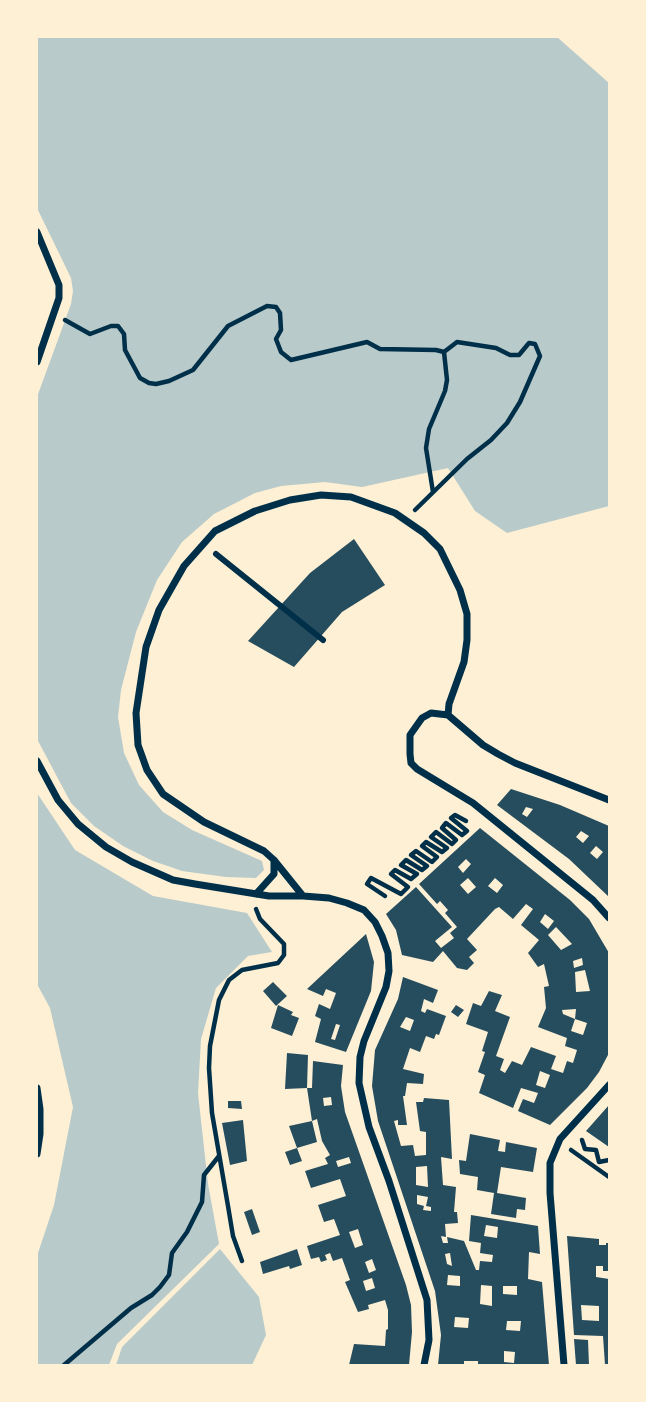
<!DOCTYPE html>
<style>
body{margin:0}
#map{position:relative;width:646px;height:1402px;overflow:hidden;background:#fdf0d5;font-family:"Exo 2",sans-serif}
canvas{display:block}
.frame{position:absolute;inset:0;border:38px solid #fdf0d5;pointer-events:none}
</style>
<div id="map">
<canvas width="646" height="1402"></canvas>
<div class="frame"></div>
</div>
<script>
const context = document.querySelector('canvas').getContext('2d');
context.lineJoin = 'round';
function fill(path, color) { context.fillStyle = color; context.fill(path, 'evenodd'); }
const poly = rows => new Path2D(rows.map(r => 'M' + r).join(''));
function trace(path, color, width, dash) { context.strokeStyle = color; context.lineWidth = width; context.lineCap = dash ? 'butt' : 'round'; context.setLineDash(dash || []); context.stroke(path); }
fill(poly([
 [37,37,557,37,609,83,609,506,507,533,475,511,448,468,362,487,325,482,281,486,255,493,214,514,182,542,157,580,136,632,121,690,118,717,124,753,139,785,163,812,192,830,262,861,264,870,256,878,226,877,182,871,153,861,123,846,94,826,71,803,37,739,37,397,71,304,73,291,71,278,37,208],
 [37,793,75,850,153,896,247,913,272,952,248,956,216,988,201,1039,198,1093,208,1184,219,1244,117,1344,109,1365,37,1365,37,1256,54,1205,73,1107,50,1008,37,984],
 [220,1249,259,1297,266,1335,252,1365,116,1365,122,1347]
]), '#b9caca');
fill(poly([
 [354,539,385,585,342,612,294,667,248,641,310,573],
 [511,789,560,805,609,826,609,897,569,859,497,805],
 [526,807,533,809,527,817,522,814],
 [581,831,589,836,583,843,576,837],
 [596,846,603,852,597,859,590,853],
 [480,828,570,900,589,919,609,953,609,1053,599,1072,587,1088,550,1125,518,1111,523,1099,534,1103,538,1093,521,1088,513,1108,479,1093,485,1075,478,1072,485,1052,482,1051,488,1032,466,1024,473,1003,481,1006,489,991,502,995,495,1011,510,1017,496,1056,504,1059,500,1070,505,1073,512,1061,522,1065,531,1047,556,1056,551,1069,563,1073,567,1061,573,1063,577,1050,565,1046,567,1038,538,1027,546,1008,544,987,549,986,544,964,538,967,528,953,539,940,521,925,533,909,526,904,513,919,499,907,495,909,467,939,477,950,469,957,474,963,467,970,457,968,443,951,433,962,402,955,396,930,386,914,416,887,452,927,435,941,441,948,454,938,450,933,457,927,445,913,448,910,440,901,437,904,419,884],
 [466,859,471,864,463,873,458,867],
 [468,878,476,887,468,894,460,885],
 [495,878,503,885,497,893,488,886],
 [545,914,554,921,548,929,540,922],
 [556,927,572,944,561,950,548,935],
 [582,958,583,965,574,968,573,961],
 [585,970,590,991,576,992,575,972],
 [576,1009,575,1019,587,1023,583,1035,571,1031,575,1019,563,1014,562,1010],
 [540,1071,550,1075,545,1088,536,1085],
 [366,934,374,962,371,991,346,1052,315,1042,321,1019,315,1016,319,1004,330,1009,336,993,326,989,323,996,307,989],
 [336,1024,340,1025,335,1040,331,1039],
 [403,977,438,990,433,1003,424,999,421,1011,425,1013,427,1009,446,1016,439,1035,436,1034,434,1039,426,1036,420,1052,410,1048,403,1069,424,1074,423,1084,407,1083,405,1096,403,1096,407,1125,398,1125,398,1120,394,1121,401,1146,413,1145,415,1156,426,1155,426,1132,420,1131,416,1102,423,1102,424,1098,449,1100,452,1159,441,1157,443,1185,456,1187,454,1212,457,1212,458,1223,445,1224,446,1237,441,1236,443,1243,448,1243,447,1237,464,1241,476,1270,479,1270,480,1261,492,1262,493,1255,480,1253,481,1243,469,1241,471,1215,538,1226,540,1254,529,1252,528,1279,542,1282,549,1365,478,1365,478,1361,464,1361,464,1365,438,1365,441,1335,435,1291,378,1121,372,1086,375,1050,398,999],
 [406,1017,414,1020,410,1031,400,1027],
 [427,1166,428,1187,416,1185,416,1167],
 [417,1195,428,1197,426,1206,431,1207,431,1211,423,1210,424,1206,417,1204],
 [486,1225,498,1227,497,1238,484,1236],
 [450,1253,452,1266,447,1264,445,1254],
 [448,1275,460,1276,460,1286,447,1285],
 [481,1285,492,1286,492,1306,480,1304],
 [503,1286,517,1286,517,1295,503,1294],
 [455,1317,469,1318,468,1328,454,1327],
 [507,1321,521,1321,520,1331,506,1330],
 [504,1351,515,1352,514,1363,504,1362],
 [273,982,287,996,276,1006,263,991],
 [278,1005,293,1012,291,1015,299,1018,292,1036,271,1028],
 [456,1005,464,1010,458,1017,451,1012],
 [287,1053,308,1055,307,1088,285,1089],
 [313,1061,343,1065,341,1086,345,1112,406,1285,411,1305,412,1332,409,1365,349,1365,354,1344,385,1346,386,1330,388,1329,388,1310,385,1300,368,1305,369,1309,358,1312,345,1282,350,1280,342,1258,333,1261,330,1253,325,1255,327,1260,321,1262,319,1257,311,1259,307,1246,340,1235,334,1219,324,1222,318,1205,346,1196,340,1179,311,1188,305,1171,328,1164,325,1158,330,1155,322,1141,317,1119,312,1121,317,1142,297,1148,302,1161,290,1165,285,1152,297,1148,289,1126,312,1121,307,1088,312,1088],
 [331,1097,332,1105,324,1106,323,1098],
 [349,1157,351,1163,338,1167,336,1161],
 [358,1229,363,1245,355,1248,349,1232],
 [372,1259,376,1270,369,1273,365,1262],
 [372,1278,375,1288,366,1291,363,1281],
 [228,1101,241,1101,242,1109,228,1108],
 [609,1105,609,1147,586,1131],
 [243,1120,247,1161,230,1165,222,1123],
 [470,1134,500,1140,498,1151,505,1152,506,1142,537,1148,533,1172,501,1167,497,1193,526,1198,525,1210,517,1209,516,1218,491,1214,494,1193,477,1190,478,1177,460,1174,459,1160,466,1161],
 [252,1209,260,1232,252,1235,244,1212],
 [567,1236,599,1239,599,1245,606,1245,606,1243,609,1243,609,1271,603,1271,603,1266,596,1266,596,1277,609,1279,609,1365,605,1365,603,1336,574,1335],
 [581,1305,599,1306,599,1321,582,1320],
 [297,1249,302,1265,290,1269,289,1266,263,1274,260,1262],
 [574,1339,588,1340,589,1365,576,1365]
]), '#264d5e');
trace(poly([
 [65,320,90,334,111,326,118,326,124,334,125,350,140,378,149,383,156,384,169,381,193,370,228,326,267,306,276,307,280,313,281,330,276,339,281,352,291,360,367,342,380,349,436,350,444,352,457,342,496,348,510,355,519,355,529,343,535,344,540,356,520,402,507,423,491,440,467,459,415,510],
 [433,492,426,448,429,429,445,391,447,380,444,352],
 [385,896,367,884,371,878,401,894,408,887,391,874,395,870,411,879,417,874,401,865,406,860,422,870,427,866,411,855,416,851,432,862,437,857,422,846,426,842,442,852,447,848,431,837,436,832,452,844,456,840,442,828,446,823,462,835,467,831,451,818,455,815,466,821],
 [582,1140,585,1149,596,1150,599,1162,609,1160],
 [571,1150,609,1177],
 [242,1261,233,1236,228,1206,212,1113,209,1068,210,1046,219,1000,229,980,242,970,278,963,284,955,284,944,260,919,256,909],
 [64,1365,131,1308,152,1295,160,1287,169,1275,172,1253,187,1232,202,1202,204,1175,219,1156]
]), '#003049', 4.5);
trace(poly([
 [216,554,323,640]
]), '#003049', 6);
trace(poly([
 [37,232,59,285,59,298,37,362],
 [37,761,58,800,78,824,106,847,132,862,173,880,195,884,269,896,303,896],
 [609,800,515,763,498,754,483,745,448,715,431,713,422,718,410,735,410,754,411,763,417,769,473,803,593,900,609,918],
 [256,894,274,874,274,860],
 [37,1088,40,1109,40,1134,37,1154],
 [424,1365,429,1340,427,1300,389,1181,369,1127,359,1083,360,1057,364,1041,386,987,389,971,388,953,382,936,375,922,364,910,347,903,329,898,303,896,274,860,264,851,204,822,163,794,147,770,138,745,136,713,146,647,159,610,184,566,215,531,255,511,290,500,321,495,351,497,395,513,424,533,440,549,460,590,467,614,467,640,464,662,449,704,448,715],
 [564,1365,550,1193,550,1163,560,1139,609,1085]
]), '#003049', 7);
</script>
